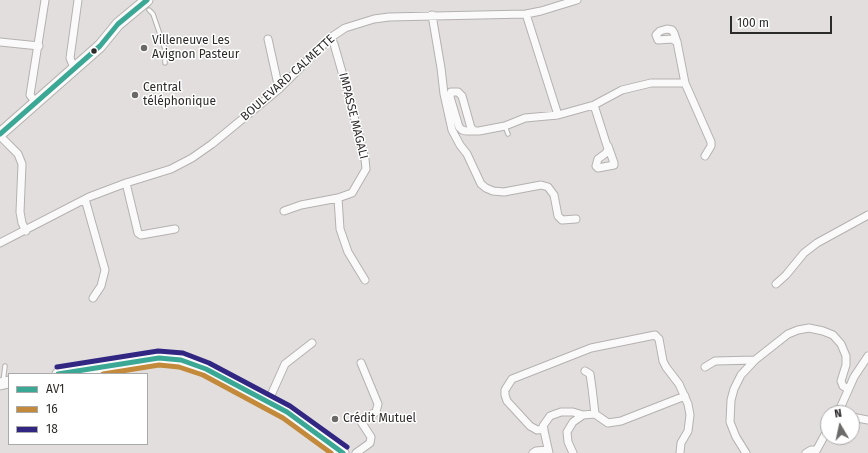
<!DOCTYPE html>
<meta charset="utf-8">
<style>
body{margin:0}
#map{position:relative;width:868px;height:453px;overflow:hidden;background:#e2dedd;font-family:"Fira Sans",sans-serif}
canvas{display:block}
.legend{position:absolute;left:8px;top:373px;width:140px;height:72px;box-sizing:border-box;background:#fff;border:1px solid #abaaaa;margin:0;padding:5px 7px;list-style:none;font-size:12px;color:#2d2b2a}
.legend li{display:flex;align-items:center;gap:8px;height:20px}
.legend b{width:20px;border:1px solid #abaaaa}
.north{position:absolute;left:820px;top:405px;width:40px;height:40px;box-sizing:border-box;background:#fff;border:1px solid #abaaaa;border-radius:50%;rotate:351deg;font-size:11px;font-weight:700;line-height:16px;text-align:center;color:#2d2b2a}
.north::after{content:'';display:block;margin:auto;width:14px;height:18px;background:#6c6a69;clip-path:polygon(50% 0,100% 100%,50% 72%,0 100%)}
.scale{position:absolute;left:730px;top:16px;width:102px;height:18px;box-sizing:border-box;border:2px solid #2d2b2a;border-top:0;padding-left:5px;font-size:12px;line-height:14px;white-space:nowrap;color:#2d2b2a;-webkit-text-stroke:3px #fff;paint-order:stroke}
</style>
<div id="map">
<canvas width="868" height="453"></canvas>
<ul class="legend">
<li><b style="height:5px;background:#3ba795"></b>AV1</li>
<li><b style="height:5px;background:#c48a3c"></b>16</li>
<li><b style="height:5px;background:#312783"></b>18</li>
</ul>
<div class="north">N</div>
<div class="scale">100 m</div>
</div>
<script>
const context = document.querySelector('canvas').getContext('2d');
context.lineJoin = 'round';
const poly = rows => new Path2D(rows.map(r => 'M' + r).join(''));
function trace(path, color, width, dash) { context.strokeStyle = color; context.lineWidth = width; context.lineCap = dash ? 'butt' : 'round'; context.setLineDash(dash || []); context.stroke(path); }
function label(font, color, halo, rows, align = 'center') {
  context.font = font + ' "Fira Sans",sans-serif'; context.lineWidth = 3; context.setLineDash([]); context.textBaseline = 'middle'; context.strokeStyle = halo; context.fillStyle = color; for (const [text, x, y, turn = 0] of rows) {
    context.save(); context.translate(x, y); context.rotate((+turn || 0) * Math.PI / 180); context.textAlign = isNaN(turn) ? turn : align; if (halo) context.strokeText(text, 0, 0); context.fillText(text, 0, 0); context.restore();
  }
}
const lane = poly([
 [149,10,153,14,165,49,165,63],
 [505,126,508,134],
 [3,382,5,366]
]);
const street = poly([
 [526,14,558,115],
 [432,15,441,68,444,94,452,130,460,145,467,154,481,184,486,188,493,191,504,192,541,185,548,187,554,195,558,216,562,220,576,219],
 [268,39,279,89],
 [0,42,39,46],
 [677,42,672,39,658,40,656,35,660,31,667,29,672,30,674,33,677,42,685,83,711,142,711,146,705,156],
 [76,68,72,63,70,58,78,0],
 [36,103,30,95,45,0],
 [594,105,608,149,606,153,598,159,596,166,598,168,614,165,614,163,608,146],
 [475,131,466,131,462,130,459,127,450,97,451,92,458,92,462,96,471,128,475,131,479,131,505,126,525,118,558,115,594,105,622,90,651,83,685,83],
 [0,136,18,154,22,164,20,212,22,223,26,231],
 [126,183,138,233,141,235,175,229],
 [338,198,340,229,348,252,365,280],
 [85,199,105,270,101,286,93,298],
 [284,211,301,205,338,198,352,193,366,169,365,159,348,93,334,44,330,38],
 [0,243,89,197,126,183,171,169,192,158,212,144,279,89,330,38,345,28,374,19,389,17,526,14,541,11,577,0],
 [776,284,786,275,804,253,817,243,868,215],
 [705,367,715,361,755,360],
 [585,371,590,374,592,388,595,414],
 [268,402,285,364,312,343],
 [838,413,854,377,868,356],
 [852,417,868,420],
 [544,429,537,430,530,426,507,401,505,395,505,390,512,379,591,348,655,335,659,339,663,361,666,367,679,384,688,404,690,415,688,431,681,443,680,453],
 [356,453,370,443,371,437,360,420,376,412,378,404,361,363],
 [533,453,536,451,548,450],
 [549,453,543,426,550,416,561,412,573,412,583,415],
 [573,453,568,442,567,432,573,422,583,415,595,414,608,423,621,421,685,396],
 [746,453,736,437,730,422,731,400,734,389,741,375,755,360,788,334,798,330,809,328,823,331,833,335,841,344,846,356,846,365,841,381,843,386,848,389],
 [806,453,811,450,816,450],
 [815,453,828,429]
]);
const secondary = poly([
 [0,134,100,46,118,24,147,0],
 [58,374,159,358,181,360,206,369,287,412,301,422,343,453],
 [0,384,9,382]
]);
trace(lane, '#b4b1b0', 5.5);
trace(street, '#b4b1b0', 9);
trace(secondary, '#b4b1b0', 13);
trace(lane, '#fbfafa', 3.5);
trace(street, '#fbfafa', 7);
trace(secondary, '#fbfafa', 11);
trace(poly([
 [0,134,100,46,118,24,147,0],
 [58,374,159,358,181,360,206,369,287,412,343,453]
]), '#3ba795', 5);
trace(poly([
 [103,374,159,365,179,367,203,375,283,418,331,453]
]), '#c48a3c', 5);
trace(poly([
 [57,367,158,351,183,353,209,363,290,406,347,447]
]), '#312783', 5);
for (const [x, y, r, color] of [
 [144,48,4,"#6c6a69"],
 [94,51,3.5,"#2d2b2a"],
 [135,95,4,"#6c6a69"],
 [335,419,4,"#6c6a69"]
]) { const dot = new Path2D(); dot.arc(x, y, r, 0, 2 * Math.PI); context.fillStyle = color; context.fill(dot); trace(dot, '#fff', 1.5); }
label('12px', '#2d2b2a', '#fff', [
 ["Villeneuve Les",152,41],
 ["Avignon Pasteur",152,55],
 ["Central",143,88],
 ["téléphonique",143,102],
 ["Crédit Mutuel",343,419]
], 'left');
label('12px', '#2d2b2a', '#fff', [
 ["BOULEVARD CALMETTE",288,78,-42],
 ["IMPASSE MAGALI",353,116,76]
]);
</script>
